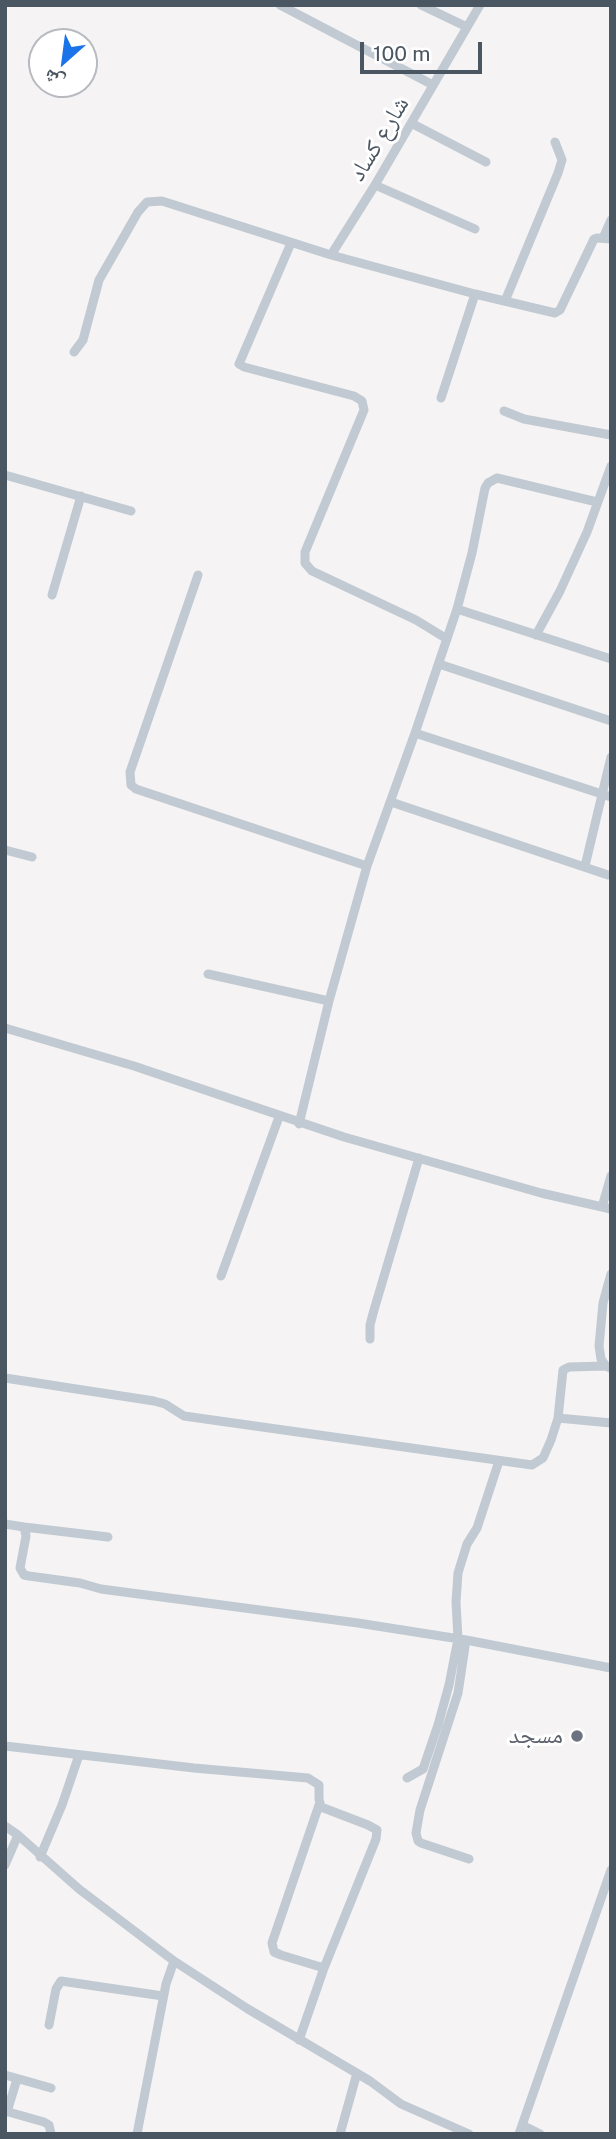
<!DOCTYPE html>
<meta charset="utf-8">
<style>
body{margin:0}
#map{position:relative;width:616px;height:2139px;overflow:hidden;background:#f5f3f3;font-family:"Public Sans","Noto Naskh Arabic",sans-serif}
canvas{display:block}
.frame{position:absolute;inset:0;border:7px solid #4a5661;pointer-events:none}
.north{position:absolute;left:28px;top:28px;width:70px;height:70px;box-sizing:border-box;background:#fff;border:2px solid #b7bbc0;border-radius:50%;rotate:208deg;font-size:19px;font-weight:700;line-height:28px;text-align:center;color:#4a5661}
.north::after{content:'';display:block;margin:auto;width:24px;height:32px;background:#1a73e8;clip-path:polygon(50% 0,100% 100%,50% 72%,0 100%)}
.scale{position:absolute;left:360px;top:42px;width:122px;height:32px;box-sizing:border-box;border:4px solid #4a5661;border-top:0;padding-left:9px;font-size:21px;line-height:24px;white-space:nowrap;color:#4a5661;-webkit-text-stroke:5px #fff;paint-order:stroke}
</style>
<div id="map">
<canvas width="616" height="2139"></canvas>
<div class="frame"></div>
<div class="north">ش</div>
<div class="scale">100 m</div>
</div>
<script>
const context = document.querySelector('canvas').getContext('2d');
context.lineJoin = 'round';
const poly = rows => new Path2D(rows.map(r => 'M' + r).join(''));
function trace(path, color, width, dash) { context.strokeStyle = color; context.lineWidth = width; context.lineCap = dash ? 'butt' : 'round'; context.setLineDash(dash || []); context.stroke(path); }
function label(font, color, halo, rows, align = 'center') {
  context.font = font + ' "Public Sans","Noto Naskh Arabic",sans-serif'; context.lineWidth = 6; context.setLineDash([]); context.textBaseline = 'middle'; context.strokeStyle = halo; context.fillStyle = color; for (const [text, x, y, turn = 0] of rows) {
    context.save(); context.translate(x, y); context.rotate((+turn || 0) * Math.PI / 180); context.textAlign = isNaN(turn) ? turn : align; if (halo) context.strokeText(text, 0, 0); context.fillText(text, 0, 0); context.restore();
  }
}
trace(poly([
 [280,5,433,85],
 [421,5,467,27],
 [411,123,486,162],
 [375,185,475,229],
 [603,238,611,220],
 [291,243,239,364,244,367,354,396,362,401,364,410,305,552,305,563,312,571,416,620,447,639],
 [331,255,375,185,480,5],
 [505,301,558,173,562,160,555,142],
 [74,352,83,340,99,280,138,212,147,202,162,201,331,255,475,294,555,313,560,310,594,239,597,238,611,239],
 [441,398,475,294],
 [504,411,524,419,611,435],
 [5,475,131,511],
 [198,575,130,772,131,785,136,789,367,866],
 [52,595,81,496],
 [457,609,611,659],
 [536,635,560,591,587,532,611,466],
 [439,664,611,721],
 [415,733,611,797],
 [391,802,608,875],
 [5,850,32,857],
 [585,866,611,757],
 [208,974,329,1001],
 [5,1028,134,1066,344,1137,541,1193,611,1209],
 [299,1124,329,1001,367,866,415,733,457,609,472,553,485,488,488,483,497,478,597,502],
 [602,1207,611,1176],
 [221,1276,279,1117],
 [370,1339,370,1325,374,1310,419,1158],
 [610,1368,606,1366,601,1359,599,1346,603,1303,611,1274],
 [5,1378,154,1401,165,1404,184,1416,532,1465,543,1458,551,1440,558,1418,563,1370,569,1367,606,1366],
 [558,1418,611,1423],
 [5,1524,24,1527,26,1536,20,1568,24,1575,29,1576,80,1583,101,1589,358,1623,466,1640,611,1668],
 [24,1527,108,1537],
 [466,1640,458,1693,420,1810,416,1833,418,1841,421,1843,469,1859],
 [5,1746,194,1768,308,1778,319,1785,319,1799,321,1807,368,1825,377,1830,376,1839,324,1968,299,2040],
 [407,1778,423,1769,438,1725,449,1685,458,1639,456,1602,458,1573,467,1544,477,1528,499,1461],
 [319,1805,272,1943,274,1952,281,1955,324,1968],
 [5,1826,18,1835,79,1889,174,1961,248,2009,370,2081,401,2104,469,2134],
 [40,1857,62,1805,79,1755],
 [5,1865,18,1835],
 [49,2025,56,1989,61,1981,163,1996],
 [5,2075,51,2088],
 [5,2111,44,2122,49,2125,51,2134],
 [7,2112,17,2079],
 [522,2125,540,2134],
 [137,2134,166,1984,174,1961],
 [340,2134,357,2073],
 [519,2134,611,1870]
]), '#c1cad2', 9);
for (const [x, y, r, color] of [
 [577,1736,7,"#6b7280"]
]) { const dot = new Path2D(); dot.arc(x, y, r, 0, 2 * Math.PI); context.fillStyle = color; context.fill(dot); trace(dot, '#fff', 2.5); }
label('24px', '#4a5661', '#fff', [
 ["شارع كساد",379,139,-59]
]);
label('24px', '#5b616d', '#fff', [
 ["مسجد",563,1736]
], 'right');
</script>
